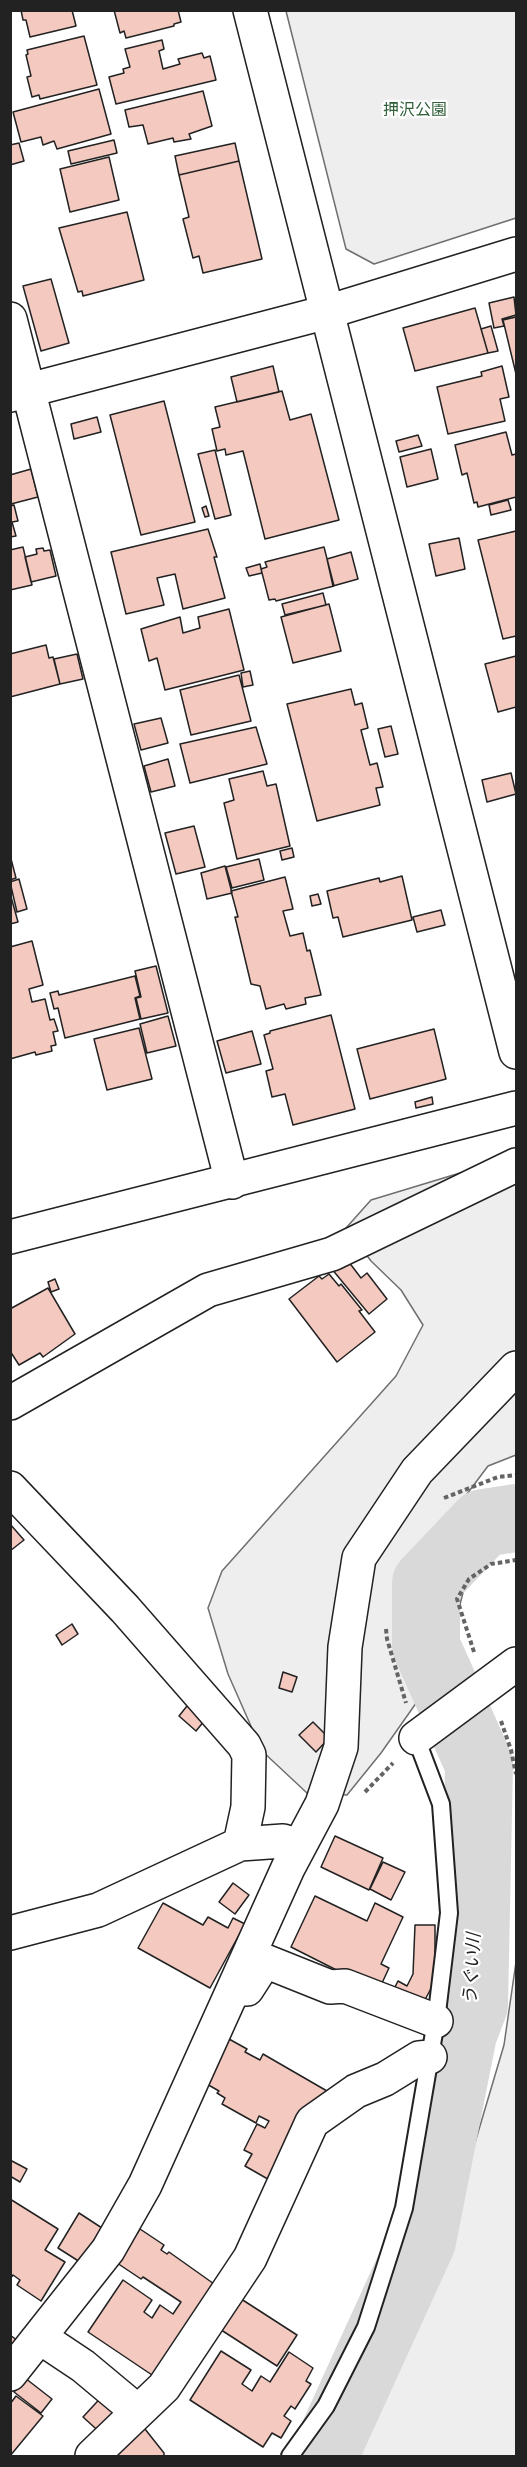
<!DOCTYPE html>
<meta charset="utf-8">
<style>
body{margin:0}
#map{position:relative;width:527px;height:2467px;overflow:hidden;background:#fff;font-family:Signika,sans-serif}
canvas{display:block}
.frame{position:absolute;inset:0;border:12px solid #222;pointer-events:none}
</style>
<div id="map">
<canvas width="527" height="2467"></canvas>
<div class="frame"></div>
</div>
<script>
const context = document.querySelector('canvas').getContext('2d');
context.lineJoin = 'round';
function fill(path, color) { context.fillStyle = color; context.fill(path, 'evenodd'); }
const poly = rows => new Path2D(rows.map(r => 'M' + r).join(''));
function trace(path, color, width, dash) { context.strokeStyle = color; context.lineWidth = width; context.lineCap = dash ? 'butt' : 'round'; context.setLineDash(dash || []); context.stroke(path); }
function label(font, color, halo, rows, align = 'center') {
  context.font = font + ' Signika,"Noto Sans JP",sans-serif'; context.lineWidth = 4.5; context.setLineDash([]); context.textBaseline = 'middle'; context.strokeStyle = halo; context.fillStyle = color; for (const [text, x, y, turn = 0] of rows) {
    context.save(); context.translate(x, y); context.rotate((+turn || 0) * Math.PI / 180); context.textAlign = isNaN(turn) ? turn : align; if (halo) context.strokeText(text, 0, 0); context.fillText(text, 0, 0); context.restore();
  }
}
const green = poly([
 [286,11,516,11,516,218,374,264,346,249,286,11],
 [516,1156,516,1455,488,1466,464,1498,464,1589,445,1662,381,1753,347,1795,307,1793,262,1751,228,1674,208,1608,222,1571,396,1376,423,1325,401,1290,371,1261,346,1228,371,1200,516,1156],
 [516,1962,516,2456,336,2456,382,2390,466,2173,504,2045,516,1962]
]);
fill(green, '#eee');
trace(green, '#6f6f6f', 1.5);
trace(poly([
 [324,2456,422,2241,463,2034,474,2005,479,1764,426,1646,426,1583,483,1523,516,1518]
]), '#d9d9d9', 68);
const building = poly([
 [21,10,72,10,76,26,30,37,26,20,23,20,21,10],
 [114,10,178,10,181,22,174,24,174,26,126,38,124,31,120,33,114,10],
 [84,36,97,85,40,99,39,95,32,97,27,77,31,76,26,55,28,54,27,50,84,36],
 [162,40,164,49,159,51,163,69,180,64,178,59,202,53,204,58,210,56,216,80,116,104,109,77,124,73,123,69,130,67,125,49,162,40],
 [99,89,111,134,57,149,54,141,43,145,41,137,21,142,13,112,99,89],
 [203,91,212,126,189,134,191,139,174,142,173,138,148,144,143,125,129,127,125,110,203,91],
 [114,140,117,153,71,164,68,151,114,140],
 [19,143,24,161,10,165,10,145,19,143],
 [235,143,239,161,179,175,175,156,235,143],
 [109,157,119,200,70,212,60,169,109,157],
 [239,161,262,259,203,273,199,256,193,258,183,219,189,217,179,175,239,161],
 [127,212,144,280,83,296,82,291,78,292,59,228,127,212],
 [51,279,69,343,41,351,23,286,51,279],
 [514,297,516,315,502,319,504,326,494,328,489,303,514,297],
 [475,308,488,353,415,371,403,328,475,308],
 [516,317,516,374,503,320,516,317],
 [491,326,498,351,488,353,481,329,491,326],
 [273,366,279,392,237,402,231,377,273,366],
 [502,366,509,397,500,399,505,421,448,434,437,387,482,376,481,372,502,366],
 [282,391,290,420,311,414,339,520,265,539,243,451,226,455,225,449,217,451,212,429,220,427,215,407,282,391],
 [164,401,195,522,141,535,110,415,164,401],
 [97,417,101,432,74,439,71,424,97,417],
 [506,432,512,455,516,454,516,497,478,507,477,502,474,503,467,473,462,475,455,445,506,432],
 [418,435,422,446,399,452,396,441,418,435],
 [431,449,438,479,407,487,400,457,431,449],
 [215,450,231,515,215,519,198,454,215,450],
 [31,469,38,497,11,504,10,475,31,469],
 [508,500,511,510,491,515,489,505,508,500],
 [14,505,18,521,12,522,16,536,10,537,10,506,14,505],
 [206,506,209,516,205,517,202,508,206,506],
 [208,529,217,557,214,557,225,598,183,609,175,574,157,578,164,605,126,614,111,552,208,529],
 [516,531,516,636,503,639,478,540,516,531],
 [459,538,465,569,436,576,429,544,459,538],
 [23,547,32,585,10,590,10,550,23,547],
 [324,547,334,586,276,601,275,599,269,600,261,569,267,567,265,562,324,547],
 [43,548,44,551,50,550,56,576,31,582,25,557,37,554,36,549,43,548],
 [351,552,358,579,333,586,327,559,351,552],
 [260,564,262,573,249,576,246,568,260,564],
 [323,593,326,605,285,615,282,604,323,593],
 [329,604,341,651,293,663,281,617,329,604],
 [229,609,244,670,165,690,157,658,149,661,141,629,180,617,183,633,200,628,198,617,229,609],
 [46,645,49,658,53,657,60,684,10,697,10,654,46,645],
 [77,654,83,679,60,684,54,659,77,654],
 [516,656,516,707,498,712,485,664,516,656],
 [250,671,253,685,243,687,241,673,250,671],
 [239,675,251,721,191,735,180,690,239,675],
 [351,689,355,705,362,703,368,728,361,730,370,765,377,763,383,787,376,788,380,805,317,821,287,704,351,689],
 [161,718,168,743,141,750,134,724,161,718],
 [391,726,398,754,385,757,378,729,391,726],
 [256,727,267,764,190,783,180,744,256,727],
 [168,759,175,786,151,792,144,766,168,759],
 [263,771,267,786,276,784,290,846,237,859,224,803,234,800,229,779,263,771],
 [511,773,516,794,487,802,482,780,511,773],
 [194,826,205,867,176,874,165,833,194,826],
 [292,848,294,857,282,860,280,851,292,848],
 [10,855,16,878,10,880,10,855],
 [259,859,264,880,232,888,226,867,259,859],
 [225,866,232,893,207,899,201,873,225,866],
 [402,876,412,920,343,937,338,917,333,918,327,891,379,878,380,882,402,876],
 [285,877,293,909,283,911,290,936,303,933,307,951,310,950,321,995,305,998,306,1004,286,1009,284,1004,266,1009,260,986,251,984,235,917,238,917,231,891,285,877],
 [19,879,27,909,17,912,10,882,19,879],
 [10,893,18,922,10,924,10,893],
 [318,894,321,904,312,906,310,896,318,894],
 [441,910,445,925,417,932,413,917,441,910],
 [32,941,43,985,29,989,32,1002,45,999,50,1020,54,1019,58,1031,53,1032,56,1045,51,1046,52,1051,36,1055,35,1052,10,1059,10,947,32,941],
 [156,966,168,1013,141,1019,136,998,141,997,135,971,156,966],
 [135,976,140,996,135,998,140,1019,65,1038,58,1008,54,1009,50,993,58,991,59,995,135,976],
 [331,1015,355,1109,293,1125,285,1094,272,1097,266,1071,273,1069,264,1035,270,1033,270,1031,331,1015],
 [168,1016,176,1046,147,1053,140,1024,168,1016],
 [139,1028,152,1079,107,1090,94,1039,139,1028],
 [434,1029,446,1079,370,1099,357,1049,434,1029],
 [252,1031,261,1064,226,1073,217,1041,252,1031],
 [432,1097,433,1104,416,1108,415,1102,432,1097],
 [345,1257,361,1278,367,1273,387,1299,369,1314,331,1268,345,1257],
 [329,1274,339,1286,341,1284,362,1310,359,1311,375,1332,337,1362,289,1299,319,1276,322,1279,329,1274],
 [55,1279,59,1289,51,1292,48,1282,55,1279],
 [48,1288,75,1334,43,1357,40,1353,19,1365,10,1351,10,1309,48,1288],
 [10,1524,24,1540,10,1551,10,1524],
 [72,1624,78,1634,62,1645,56,1635,72,1624],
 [283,1672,297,1677,292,1692,279,1688,283,1672],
 [191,1701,209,1715,196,1731,179,1716,191,1701],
 [313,1722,329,1738,316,1752,299,1735,313,1722],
 [335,1836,383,1858,369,1890,321,1867,335,1836],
 [383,1862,405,1872,391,1900,370,1889,383,1862],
 [233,1883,249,1895,235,1914,219,1902,233,1883],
 [315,1896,367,1921,375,1903,403,1917,381,1964,389,1968,382,1983,368,1986,291,1947,315,1896],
 [163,1903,203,1925,208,1917,228,1928,233,1918,245,1924,210,1988,138,1948,163,1903],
 [415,1925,435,1925,435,1981,419,2011,390,1997,398,1981,407,1986,413,1974,415,1925],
 [229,2039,247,2049,245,2052,260,2060,263,2054,327,2091,312,2118,300,2112,288,2134,297,2139,273,2182,245,2166,252,2154,244,2150,257,2124,265,2128,269,2121,259,2116,256,2123,222,2104,225,2098,217,2093,219,2091,205,2083,229,2039],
 [10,2160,27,2169,20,2182,10,2176,10,2160],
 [10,2199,58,2229,45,2250,65,2262,41,2301,17,2285,20,2280,13,2275,10,2279,10,2199],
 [79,2213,102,2228,80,2262,58,2248,79,2213],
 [140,2229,164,2245,161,2250,167,2254,169,2252,224,2291,158,2379,88,2332,123,2280,152,2300,144,2312,152,2318,160,2305,173,2314,181,2302,143,2277,141,2279,117,2263,140,2229],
 [235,2295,297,2335,277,2366,215,2326,235,2295],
 [10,2335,18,2341,10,2350,10,2335],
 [221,2351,251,2370,242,2384,252,2391,261,2376,270,2382,289,2352,313,2368,306,2381,311,2384,295,2409,291,2406,284,2416,291,2421,281,2438,272,2433,263,2447,190,2400,221,2351],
 [25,2378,52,2399,41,2413,14,2392,25,2378],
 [107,2391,128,2410,105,2437,83,2417,107,2391],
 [16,2396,43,2416,10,2456,10,2404,16,2396],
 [141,2424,164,2453,164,2456,110,2456,141,2424]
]);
fill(building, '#f3c9c0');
trace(building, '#222', 1.5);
const lane = poly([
 [290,2456,326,2406,366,2327,404,2208,436,2021,449,1913,441,1804,416,1738]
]);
const street = poly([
 [10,319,232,1182],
 [10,395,327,312,516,254],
 [10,1403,208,1290,332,1254,516,1165],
 [10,1488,125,1609,244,1745,249,1755,248,1807,240,1844],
 [416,1738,516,1664],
 [10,1933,98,1910,240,1844,283,1841,299,1846],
 [243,1989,247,1989,265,1961,330,1987,345,1986,436,2021],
 [41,2338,83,2366,137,2411],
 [10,2374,108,2250,145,2185,288,1868,322,1804,341,1747,345,1647,359,1558,417,1471,516,1368],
 [92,2456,164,2387,250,2258,312,2122,356,2091,385,2079,419,2058,430,2057]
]);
const secondary = poly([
 [250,10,516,1052],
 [10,1237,516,1108]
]);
trace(lane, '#222', 20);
trace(street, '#222', 36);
trace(secondary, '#222', 36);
trace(poly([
 [444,1498,498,1477,516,1475],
 [386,1629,387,1639,406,1703],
 [474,1652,457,1599,469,1579,491,1564,516,1560],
 [501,1721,511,1750,516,1774],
 [365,1792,393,1763]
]), '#646464', 4, [4.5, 3]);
trace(lane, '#fff', 16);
trace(street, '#fff', 33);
trace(secondary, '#fff', 33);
label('16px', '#2f5e38', '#fff', [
 ["押沢公園",415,111]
]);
label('italic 18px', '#222', '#fff', [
 ["うぐい川",473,1969,-87]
]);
</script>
